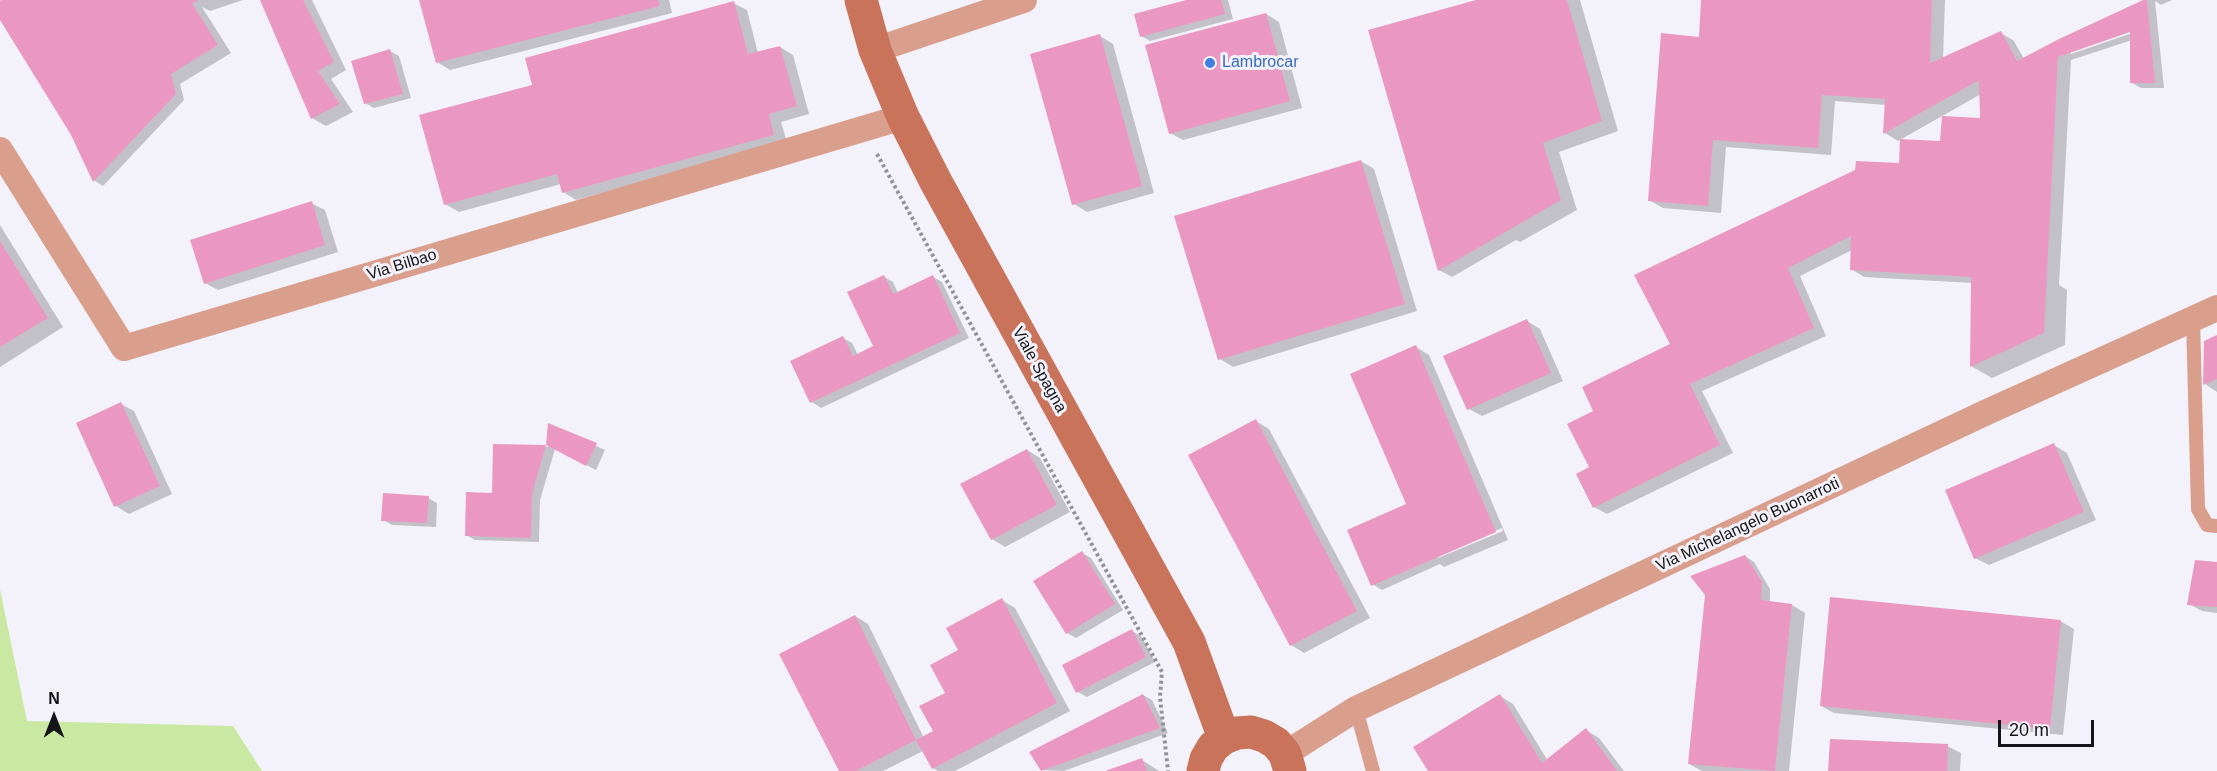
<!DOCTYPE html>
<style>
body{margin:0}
#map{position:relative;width:2217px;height:771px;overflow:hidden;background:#f3f2fa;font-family:Arial,sans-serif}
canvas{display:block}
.north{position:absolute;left:24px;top:687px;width:60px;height:60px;-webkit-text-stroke:4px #f3f2fa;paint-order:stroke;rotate:0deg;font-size:16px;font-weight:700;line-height:24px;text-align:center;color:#151417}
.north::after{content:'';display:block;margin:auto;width:21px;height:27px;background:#151417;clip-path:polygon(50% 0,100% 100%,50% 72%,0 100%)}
.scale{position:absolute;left:1998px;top:720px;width:96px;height:27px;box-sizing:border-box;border:3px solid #151417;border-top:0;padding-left:8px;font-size:18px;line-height:21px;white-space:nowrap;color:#151417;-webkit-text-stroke:4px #f3f2fa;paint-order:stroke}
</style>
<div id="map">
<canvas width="2217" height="771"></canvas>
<div class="north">N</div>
<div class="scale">20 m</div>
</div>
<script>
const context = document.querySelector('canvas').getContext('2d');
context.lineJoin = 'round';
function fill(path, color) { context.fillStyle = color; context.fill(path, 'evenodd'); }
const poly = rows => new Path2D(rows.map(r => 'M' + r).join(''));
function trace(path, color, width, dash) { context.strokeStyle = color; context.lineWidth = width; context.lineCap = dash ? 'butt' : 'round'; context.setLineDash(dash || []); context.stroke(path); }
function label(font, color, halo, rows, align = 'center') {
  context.font = font + ' Arial,sans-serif'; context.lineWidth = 6; context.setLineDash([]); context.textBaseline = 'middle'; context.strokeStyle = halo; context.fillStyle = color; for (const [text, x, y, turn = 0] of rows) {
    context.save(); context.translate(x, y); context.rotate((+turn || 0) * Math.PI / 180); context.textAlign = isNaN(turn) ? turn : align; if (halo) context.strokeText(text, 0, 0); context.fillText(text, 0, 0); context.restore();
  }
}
fill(poly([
 [0,589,27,721,233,726,262,771,0,771]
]), '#c9e9a3');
fill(poly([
 [5,0,243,0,210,11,202,7,231,53,180,84,184,100,103,186,95,181,72,134,0,17,0,3],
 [263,0,312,0,346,70,331,79,353,112,326,126,312,118],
 [421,0,669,0,672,13,450,70,437,62],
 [1192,0,1228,0,1233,19,1150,41,1141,36],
 [1483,0,1580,0,1618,131,1559,152,1577,210,1520,242,1516,240,1452,277,1439,270],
 [1703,0,1945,0,1943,59,2001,33,2014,41,2024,59,2147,0,2172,0,2161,5,2155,1,2164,88,2141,88,2132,83,2132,40,2071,60,2059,285,2067,290,2065,345,1992,378,1971,366,1973,283,1864,277,1851,269,1852,250,1800,276,1826,336,1702,391,1733,453,1607,514,1594,507,1591,468,1595,412,1672,344,1900,164,1982,120,1981,94,1898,141,1885,133,1886,105,1835,101,1831,155,1726,147,1721,213,1663,208,1649,200,1700,38],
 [2137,29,2138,31,2071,54,2071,51],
 [733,3,747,10,758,53,780,47,793,55,809,114,781,122,787,142,576,200,563,192,561,184,459,212,445,204,534,86],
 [1266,14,1279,22,1302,108,1183,140,1170,133],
 [1100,36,1113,44,1154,193,1087,212,1074,204],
 [390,51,399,56,411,98,374,108,365,103],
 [1361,161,1374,169,1417,311,1233,367,1220,359],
 [311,203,325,210,338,252,218,290,205,283],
 [0,225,63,327,0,367],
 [884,277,893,282,898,293,933,277,942,282,969,338,821,408,812,402,792,362,843,338,852,343,858,355,875,347],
 [1527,321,1540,329,1563,381,1482,416,1469,409],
 [2217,336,2217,392,2205,384,2206,342],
 [1416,347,1429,355,1508,540,1444,567,1440,564,1382,590,1372,584,1409,507],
 [1502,528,1503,531,1438,558,1438,555],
 [121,404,134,411,172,494,129,514,116,506],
 [1256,421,1269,429,1370,618,1304,653,1291,645],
 [549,425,605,450,596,470,555,449,540,500,539,542,475,540,466,535,494,494,495,445,548,447],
 [2054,445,2067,453,2096,520,1989,565,1975,558],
 [1027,450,1040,458,1070,512,1005,547,992,539],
 [428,498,437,503,436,527,392,525,383,520],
 [1082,553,1091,558,1123,610,1076,638,1067,633],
 [1745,556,1754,562,1770,589,1770,603,1792,605,1805,613,1789,771,1702,771,1689,764],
 [2217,564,2217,613,2202,611,2189,604],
 [1002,600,1015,608,1070,711,955,771,938,771,933,768,923,751,883,771,840,771,855,616,868,624,924,738,935,732,960,651],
 [2060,621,2074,629,2063,735,1834,713,1821,706],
 [1132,631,1141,636,1155,662,1087,697,1078,692],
 [1143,695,1152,700,1168,733,1064,771,1042,770],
 [1500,696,1513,704,1548,761,1586,730,1599,738,1624,771,1430,771],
 [1947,746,1961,753,1960,771,1830,771],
 [1142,760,1159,771,1108,771]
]), '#0003');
fill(poly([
 [2,0,199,0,192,3,218,45,171,74,176,94,93,182,71,135,0,20,0,1],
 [260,0,303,0,334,62,318,71,340,104,311,119],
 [419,0,658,0,660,6,436,63],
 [1186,0,1221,0,1225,14,1140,37,1134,14],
 [1476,0,1567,0,1602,121,1543,143,1561,200,1438,271,1368,30],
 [1701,0,1932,0,1930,63,2001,31,2017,61,2059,39,2143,0,2147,0,2155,83,2130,83,2130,32,2058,57,2044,333,1970,367,1971,277,1850,270,1851,236,1788,268,1814,328,1690,384,1720,445,1593,508,1576,474,1589,467,1567,424,1593,411,1582,387,1670,344,1634,275,1855,170,1856,161,1899,163,1900,139,1940,141,1942,116,1980,118,1979,80,1883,134,1885,99,1822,95,1818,148,1713,140,1708,206,1648,201,1661,33,1699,37],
 [734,1,748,54,780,46,797,106,769,114,774,135,562,193,557,174,444,205,419,115,532,85,525,58],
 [1266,13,1290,101,1169,134,1145,45],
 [1100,34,1142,186,1072,205,1030,54],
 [390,49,403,94,364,104,351,61],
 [1361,160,1405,304,1218,360,1174,216],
 [312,201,325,245,204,284,190,240],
 [0,241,48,318,0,347],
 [884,275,893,294,933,275,960,333,810,403,790,361,843,336,853,356,873,346,847,292],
 [1527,319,1551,373,1467,410,1443,356],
 [2217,335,2217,379,2203,385,2204,341],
 [1416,345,1496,532,1371,586,1347,530,1406,504,1350,374],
 [121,402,160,486,114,507,76,423],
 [1256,419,1357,611,1290,646,1188,455],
 [548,423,597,443,586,466,546,445],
 [2054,443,2084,512,1974,559,1945,490],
 [493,444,546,445,532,494,531,538,465,536,466,492,492,493],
 [1027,449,1057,505,991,540,960,484],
 [383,493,429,496,427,523,381,521],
 [1082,551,1115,604,1066,634,1033,581],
 [1745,555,1762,582,1761,600,1792,604,1775,771,1688,764,1705,595,1690,576],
 [2195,560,2217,562,2217,607,2187,605],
 [1830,597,2061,620,2050,729,1820,706],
 [1002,598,1057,703,932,769,916,740,933,731,919,706,945,693,930,665,958,650,946,628],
 [855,615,916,740,856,771,839,771,779,654],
 [1132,629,1146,657,1076,693,1062,665],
 [1143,694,1160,728,1041,771,1029,752],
 [1500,694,1542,763,1586,728,1617,771,1428,771,1413,747],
 [1830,739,1948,744,1947,771,1828,771],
 [1142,758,1147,771,1105,771]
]), '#ea98c1');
trace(poly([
 [877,154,1162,672,1160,697,1168,771]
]), '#939298', 4, [3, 3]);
trace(poly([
 [2193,319,2198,509,2207,525,2217,526],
 [1356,709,1373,771]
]), '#da9e8d', 14);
trace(poly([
 [875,50,1024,0],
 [0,150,124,348,903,117],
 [1285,754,1356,709,1987,412,2217,308]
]), '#da9e8d', 26);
trace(poly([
 [861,0,875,50,903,117,936,182,1189,642,1224,738],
 [1203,771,1206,759,1213,747,1224,738,1237,733,1251,732,1264,736,1276,743,1285,754,1290,771]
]), '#c9735a', 33);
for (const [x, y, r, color] of [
 [1210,63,6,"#3f7fe0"]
]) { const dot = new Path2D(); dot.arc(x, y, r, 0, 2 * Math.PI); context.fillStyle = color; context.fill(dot); trace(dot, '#f3f2fa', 2); }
label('16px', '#366cbe', '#f3f2fa', [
 ["Lambrocar",1222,63]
], 'left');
label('16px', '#151417', '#f3f2fa', [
 ["Via Bilbao",402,265,-17],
 ["Viale Spagna",1039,370,61],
 ["Via Michelangelo Buonarroti",1748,525,-25]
]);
</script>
